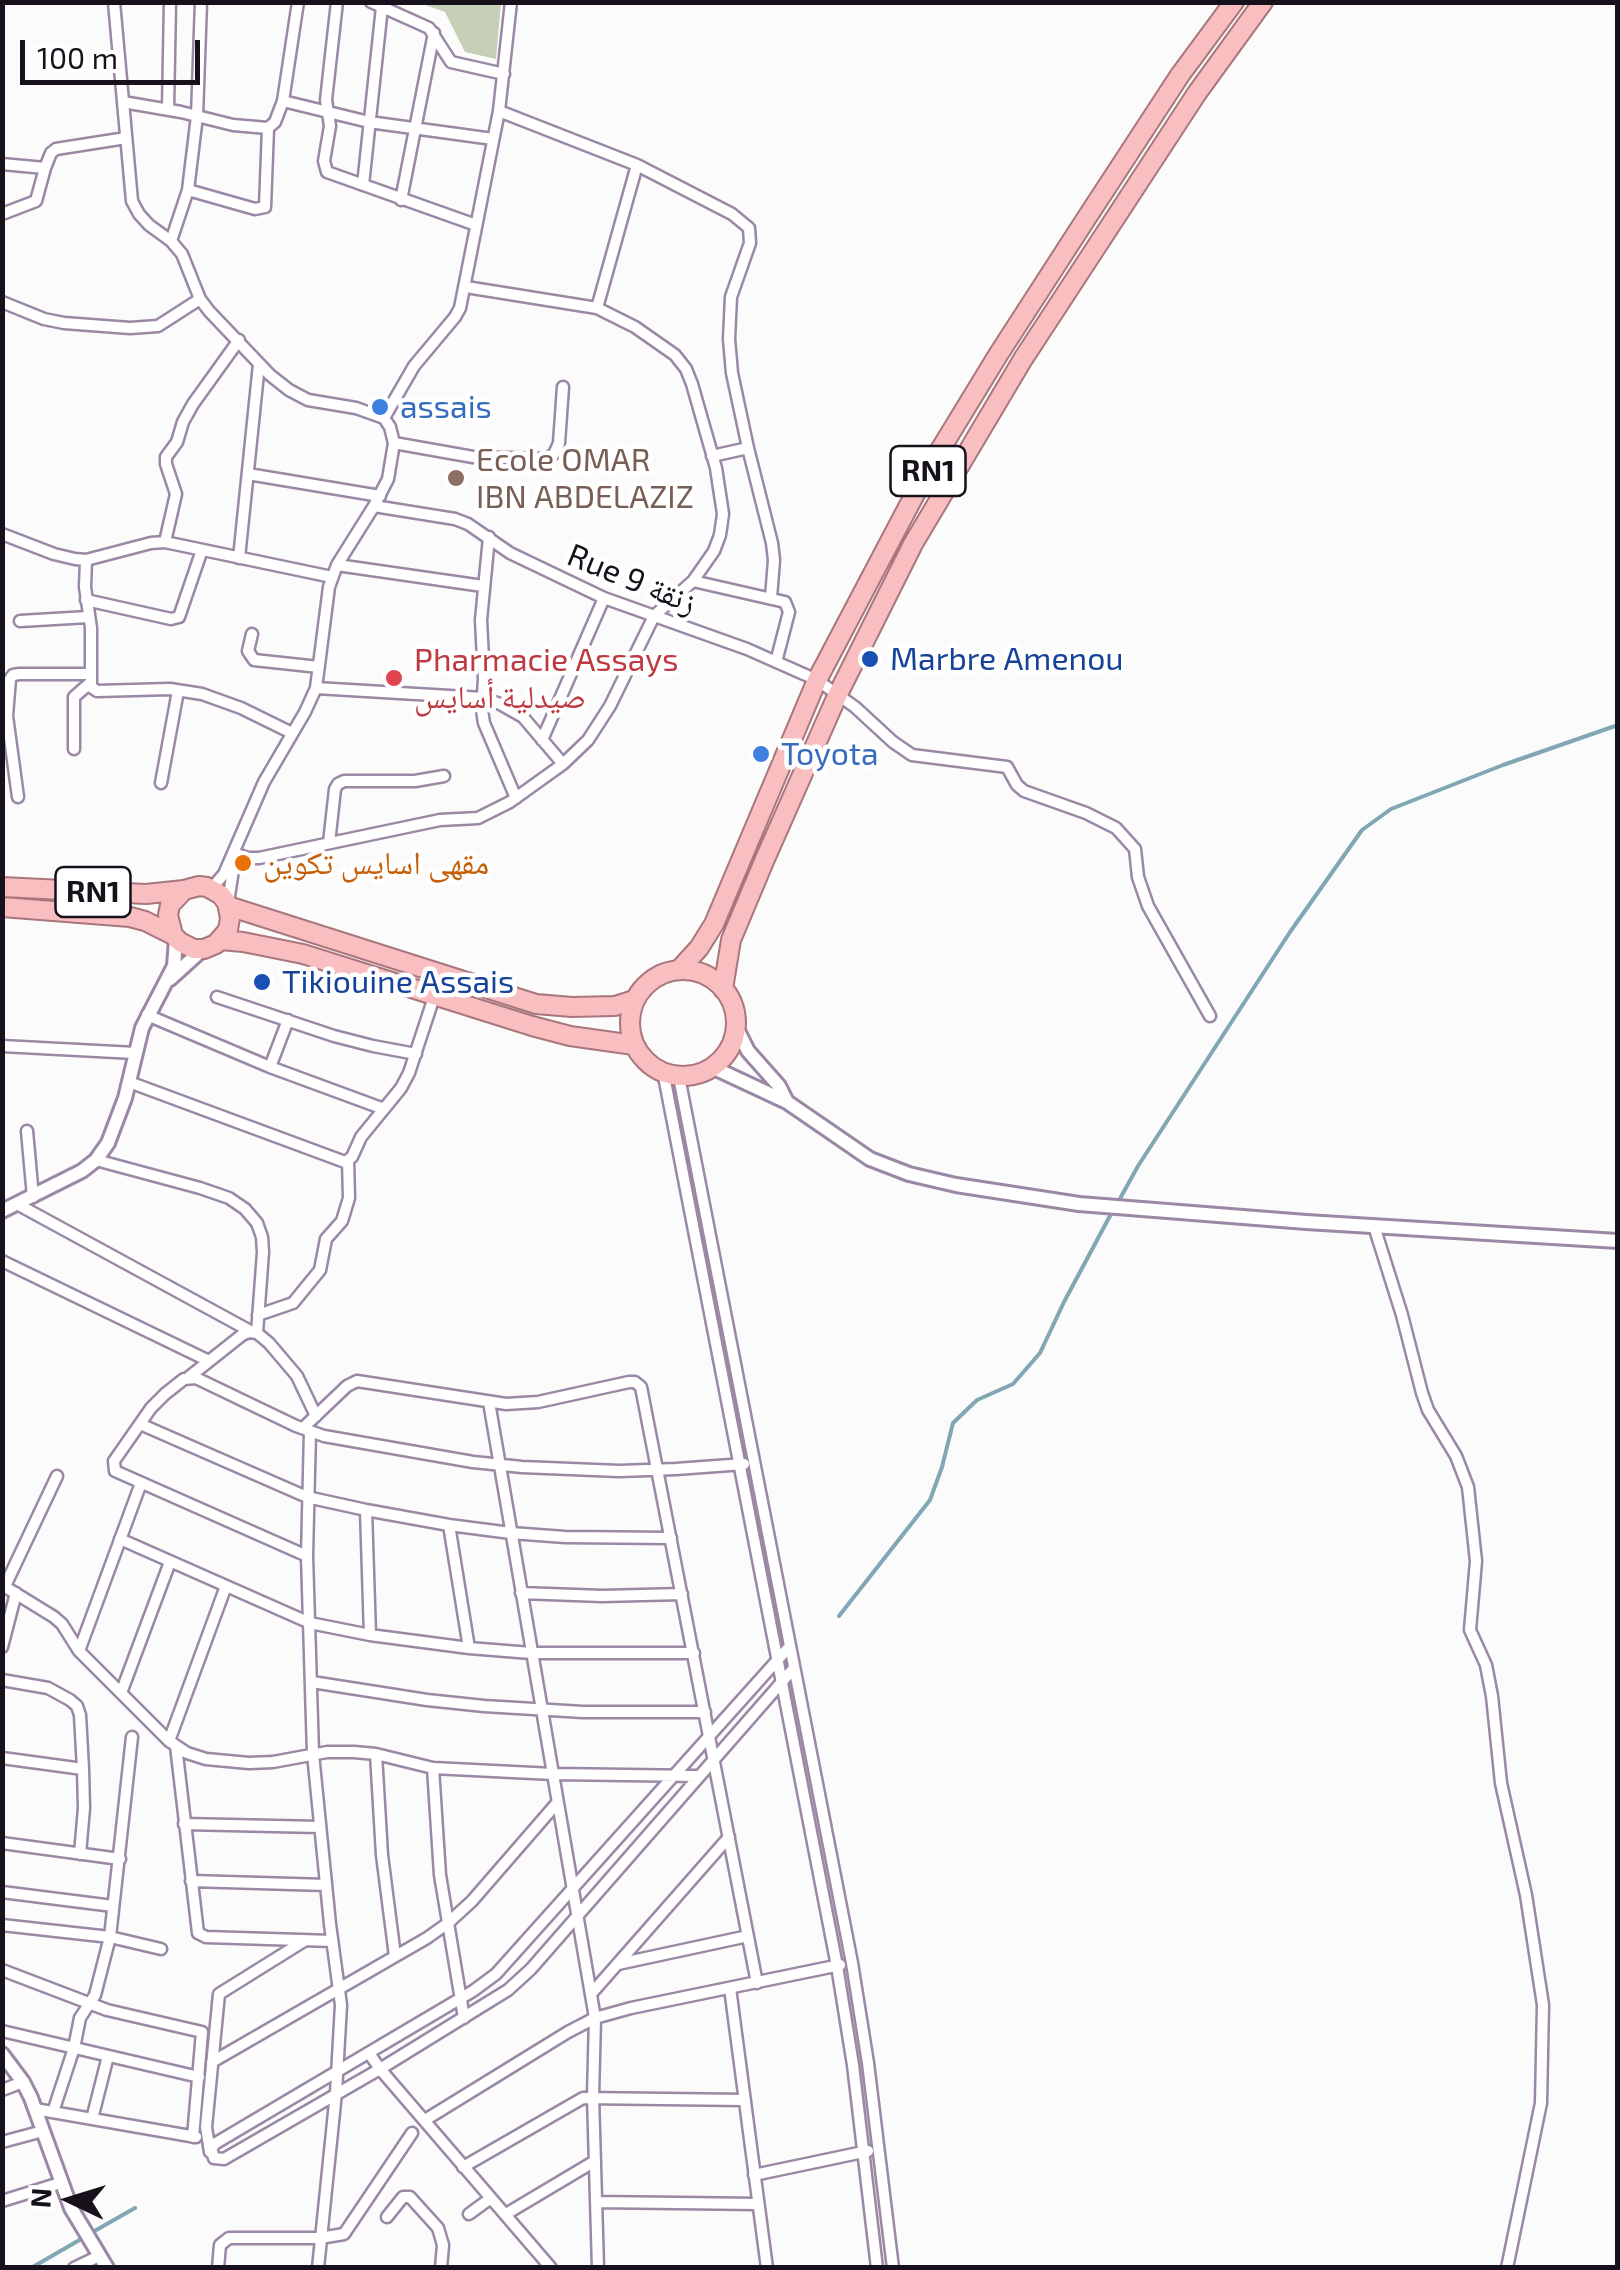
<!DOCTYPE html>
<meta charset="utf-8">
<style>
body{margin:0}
#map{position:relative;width:1620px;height:2270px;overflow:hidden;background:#fbfbfb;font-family:"Exo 2",sans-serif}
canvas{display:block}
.frame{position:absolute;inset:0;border:5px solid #17111b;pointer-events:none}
.north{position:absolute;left:20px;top:2150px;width:100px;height:100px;-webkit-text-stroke:8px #fff;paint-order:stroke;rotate:274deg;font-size:28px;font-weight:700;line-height:40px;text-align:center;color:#17111b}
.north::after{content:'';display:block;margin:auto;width:35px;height:45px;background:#17111b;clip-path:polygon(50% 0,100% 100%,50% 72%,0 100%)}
.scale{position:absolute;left:20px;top:40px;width:180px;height:45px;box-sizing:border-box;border:5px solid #17111b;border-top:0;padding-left:12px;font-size:30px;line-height:35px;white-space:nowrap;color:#17111b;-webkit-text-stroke:8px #fff;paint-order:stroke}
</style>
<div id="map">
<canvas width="1620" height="2270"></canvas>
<div class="frame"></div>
<div class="north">N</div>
<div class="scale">100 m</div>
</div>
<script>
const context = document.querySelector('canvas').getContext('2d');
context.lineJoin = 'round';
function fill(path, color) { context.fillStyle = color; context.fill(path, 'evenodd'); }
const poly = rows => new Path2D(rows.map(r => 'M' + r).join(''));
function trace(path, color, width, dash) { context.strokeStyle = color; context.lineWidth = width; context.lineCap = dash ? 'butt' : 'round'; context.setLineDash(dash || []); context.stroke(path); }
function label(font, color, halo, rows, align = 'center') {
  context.font = font + ' "Exo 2","Noto Naskh Arabic",sans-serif'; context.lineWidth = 9; context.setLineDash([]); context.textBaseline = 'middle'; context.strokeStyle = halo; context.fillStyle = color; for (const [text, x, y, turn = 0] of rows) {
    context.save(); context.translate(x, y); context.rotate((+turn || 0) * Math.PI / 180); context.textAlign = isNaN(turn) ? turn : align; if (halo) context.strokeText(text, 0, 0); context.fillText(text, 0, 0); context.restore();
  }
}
fill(poly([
 [420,3,501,3,496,59,465,52,445,12]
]), '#c5d0b6');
trace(poly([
 [1117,1204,1138,1166,1290,932,1362,830,1391,809,1503,765,1618,725],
 [839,1616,930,1500,942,1467,953,1423,977,1400,1013,1384,1040,1353,1064,1302,1112,1212],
 [91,2233,135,2208],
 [31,2268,83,2238]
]), '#81a7b5', 4);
const minor = poly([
 [114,2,132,201,139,214,149,225,171,241,182,254,200,299,209,311,270,375,289,390,308,400,356,408,384,418,390,427,394,443,388,479,374,506,337,565,329,587,316,688,305,712,264,782,224,874,211,889],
 [337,2,326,100,330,126,324,161,327,172,476,225],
 [371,2,429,28,451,62,504,74],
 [283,101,369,122,493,139],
 [123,102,181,112,233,125,268,128,275,122,283,101,298,2],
 [168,109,170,2],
 [499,111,637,165,732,214,749,228,750,243,731,297,729,339,732,373,748,448,712,456],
 [2,164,45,168],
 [363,185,382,7],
 [188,190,255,209,265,207,268,128],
 [401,200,434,33],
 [2,214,36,201,45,168,51,153,56,149,126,138],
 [171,241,188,190,197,116,201,2],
 [2,302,44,319,64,323,130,328,158,326,200,299],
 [597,308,637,165],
 [384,418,414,366,455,317,460,308,499,111,511,2],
 [394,443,473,457,546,459,554,454,559,443,563,387],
 [748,448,772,543,774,560,771,598],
 [248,474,380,496],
 [374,506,455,519,468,524,510,553,604,598,747,649,817,680,855,707,893,742,912,755,1007,767,1017,785,1024,791,1086,813,1116,828,1135,849,1138,877,1148,906,1210,1016],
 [2,534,54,554,75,559,86,560,151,543,165,542,332,577],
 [489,537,481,620,484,679,482,710,484,723,516,798],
 [165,542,176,494,166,464,166,457,177,442,183,422,193,404,239,340],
 [239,558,259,364],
 [86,560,85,587,91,628,91,687,97,691,170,689,202,694,241,708,292,733],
 [337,565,483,586],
 [693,581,785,602,789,612,776,662],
 [86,600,171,619,179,617,202,550],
 [20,621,88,617],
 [252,634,248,651,254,660,319,667],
 [316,688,483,698,500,704,523,717,563,764],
 [542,740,604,598],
 [74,749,74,697,90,683],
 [161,783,178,691],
 [18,797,7,716,10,679,13,675,19,674,90,674],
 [329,843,335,789,338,784,344,781,415,781,444,776],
 [234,853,248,858,259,858,440,820,478,818,510,802,563,764,588,740,610,706,654,616,693,581,714,551,720,535,723,514,716,468,692,384,686,369,675,355,635,327,597,308,466,287],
 [228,902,234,864],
 [217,997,334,1036,373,1046,416,1054],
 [147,1015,270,1067,384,1109],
 [2,1046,135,1053],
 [270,1067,288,1020],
 [663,1071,837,1966,853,2065,877,2268],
 [679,1077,852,1963,868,2063,893,2268],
 [129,1082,345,1162,352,1157,361,1137,401,1088,409,1073,435,994],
 [27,1131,33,1197],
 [96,1160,200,1188,229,1198,245,1209,257,1223,262,1237,263,1252,257,1333],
 [17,1204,252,1332],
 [1374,1226,1402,1315,1422,1393,1428,1410,1456,1456,1468,1487,1476,1561,1470,1630,1486,1665,1492,1696,1501,1783,1526,1895,1543,2005,1541,2103,1507,2268],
 [2,1261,209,1361],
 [258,1315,293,1303,320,1270,326,1239,342,1221,349,1198,348,1160],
 [189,1377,242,1335,249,1332,257,1333,269,1343,297,1376,316,1416],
 [489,1402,595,2018,593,2096,598,2268],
 [140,1424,307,1497,366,1510,449,1525,511,1533,565,1537,671,1538],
 [303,1428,347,1386,357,1381,506,1404,538,1402,629,1382,635,1382,641,1387,757,1983],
 [310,1431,307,1556,313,1754,330,1924,341,2005,336,2093,318,2268],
 [366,1510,370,1635],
 [449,1525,469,1648],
 [120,1539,310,1623,370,1635,469,1648,531,1653,694,1653],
 [307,1556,115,1471,114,1461,151,1408,165,1394,184,1379,196,1378,296,1426,324,1436,473,1462,522,1467,619,1471,676,1469,744,1464],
 [2,1585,54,1617,62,1624,79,1651,169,1741,187,1753,206,1759,249,1763,273,1762,327,1752,354,1752,376,1754,433,1768,553,1774,699,1776],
 [5,1586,57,1476],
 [521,1593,602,1596,682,1594],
 [790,1646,496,1974,473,1991,216,2143,211,2148,214,2158,224,2159,380,2069,508,1990,531,1969,794,1668],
 [2,1647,16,1593],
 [79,1651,141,1483],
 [2,1680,48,1688,70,1700,77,1706,80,1715,83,1769,84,1808,80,1854],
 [312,1682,427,1700,484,1706,583,1712,705,1712],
 [121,1693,170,1562],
 [169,1741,226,1586],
 [176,1746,198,1933,206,1937,332,1941],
 [376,1754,382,1855,395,1956],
 [2,1758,83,1769],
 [433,1768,440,1875,464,2018],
 [184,1824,320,1827],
 [2,1843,120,1859],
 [191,1881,326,1885],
 [2,1892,113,1906],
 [2,1925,110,1937,161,1949],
 [618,1964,748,1936],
 [2,1970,107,2010,202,2032,193,2137],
 [730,1988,767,2268],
 [591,1994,729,1837],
 [2,2031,199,2077],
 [369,2053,380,2069,551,2268],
 [212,2062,427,1938,448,1923,472,1901,557,1803],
 [2,2090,23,2082],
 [35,2109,196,2137],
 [53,2112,74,2048,80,2018,95,1995,110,1937,132,1737],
 [92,2119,108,2056],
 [425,2120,568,2032,595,2018,631,2008,840,1965],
 [2,2142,43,2131],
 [210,2152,206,2127,219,1994,304,1941],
 [463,2167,583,2098,745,2100],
 [754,2175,868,2151],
 [2,2201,60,2183],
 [596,2202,758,2204],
 [469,2214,491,2198],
 [506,2214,595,2161],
 [387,2217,403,2197,410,2197,438,2228,443,2245,441,2268],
 [74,2268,99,2256],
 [218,2268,220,2245,229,2238,320,2238,344,2234,412,2133]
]);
const tertiary = poly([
 [170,979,203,949],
 [735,1025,748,1051,779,1086,787,1102],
 [712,1067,787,1102,870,1159,909,1174,956,1185,1079,1204,1306,1222,1618,1241],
 [2,1211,82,1171,96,1160,108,1143,125,1098,142,1028,174,966,176,939],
 [2,2054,23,2082,31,2098,71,2208,107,2268]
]);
const trunk = poly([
 [2,887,146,894,184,890,199,886,207,887,221,895,227,903,230,918,228,930,216,944,204,949,194,949,180,942,173,935,168,915,170,905,184,890],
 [228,906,536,1004,572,1007,615,1006,634,1000],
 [2,907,130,917,145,921,173,935],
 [221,940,243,942,303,954,532,1026,570,1036,634,1045],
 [679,970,699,948,714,924,817,680,926,473,998,355,1082,225,1180,75,1234,2],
 '630 1023a53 53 0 1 1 106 0a53 53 0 1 1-106 0Z',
 [723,989,731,940,765,859,838,694,913,544,1023,359,1197,93,1263,2]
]);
trace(minor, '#9a88a5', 15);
trace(tertiary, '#9a88a5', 18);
trace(trunk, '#a8767c', 22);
trace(minor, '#fff', 10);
trace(tertiary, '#fff', 12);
trace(trunk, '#f8bec0', 18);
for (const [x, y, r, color] of [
 [380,407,10,"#3f7fe0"],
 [456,478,10,"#8d6e63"],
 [870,659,10,"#1a4fb4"],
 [394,678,10,"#e0444e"],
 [761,754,10,"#3f7fe0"],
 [243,863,10,"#e8710a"],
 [262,982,10,"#1a4fb4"]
]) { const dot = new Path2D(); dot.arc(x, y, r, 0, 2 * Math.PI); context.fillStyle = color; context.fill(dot); trace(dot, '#fff', 4); }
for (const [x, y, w] of [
 [928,471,75],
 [93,892,75]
]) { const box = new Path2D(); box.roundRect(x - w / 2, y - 25, w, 50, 8); context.fillStyle = '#fff'; context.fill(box); trace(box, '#17111b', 2.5); }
label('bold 30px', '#17111b', null, [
 ["RN1",928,471],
 ["RN1",93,892]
]);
label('32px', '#366cbe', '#fff', [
 ["assais",400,407],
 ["Toyota",781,754]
], 'left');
label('32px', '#785e54', '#fff', [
 ["Ecole OMAR",476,460],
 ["IBN ABDELAZIZ",476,497]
], 'left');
label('32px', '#17111b', '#fff', [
 ["Rue 9 زنقة",632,579,22]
]);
label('32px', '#164399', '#fff', [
 ["Marbre Amenou",890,659],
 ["Tikiouine Assais",282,982]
], 'left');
label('32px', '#be3a42', '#fff', [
 ["Pharmacie Assays",414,660],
 ["صيدلية أسايس",414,697]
], 'left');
label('32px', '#c56008', '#fff', [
 ["مقهى اسايس تكوين",263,863]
], 'left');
</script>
